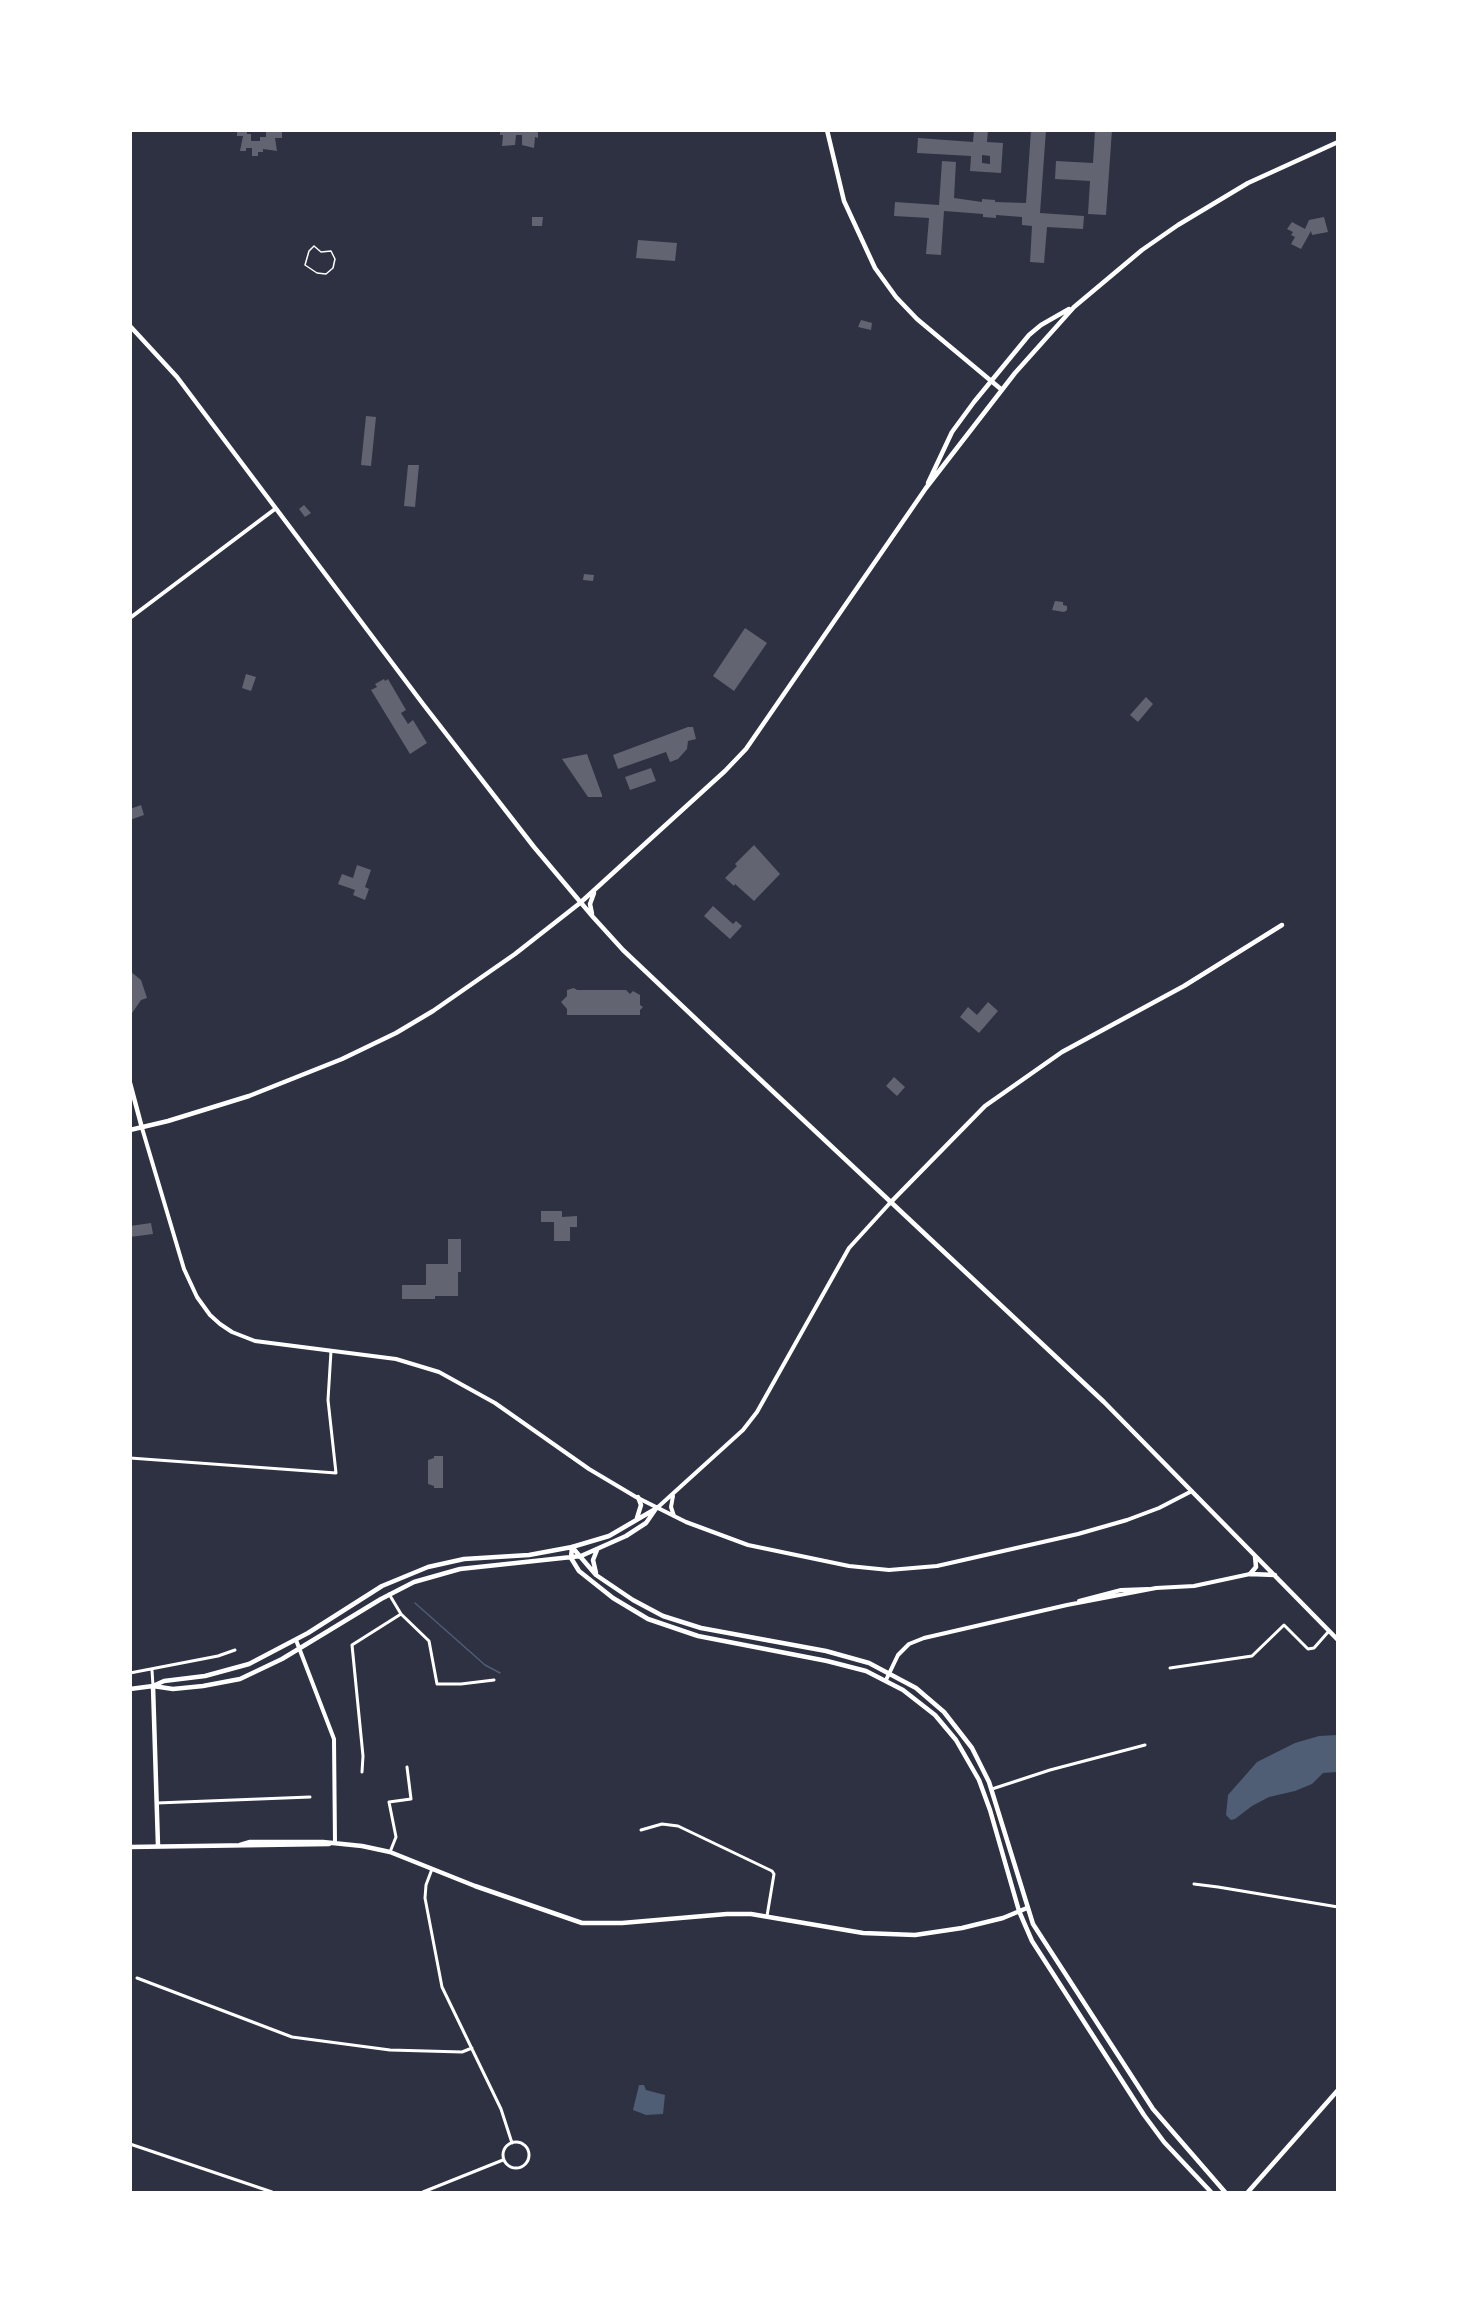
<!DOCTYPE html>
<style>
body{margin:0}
#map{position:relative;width:1468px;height:2323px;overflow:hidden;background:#2d3142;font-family:"Roboto Condensed",sans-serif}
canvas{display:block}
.frame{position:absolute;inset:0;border:132px solid #fff;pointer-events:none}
</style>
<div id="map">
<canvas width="1468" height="2323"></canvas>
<div class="frame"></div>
</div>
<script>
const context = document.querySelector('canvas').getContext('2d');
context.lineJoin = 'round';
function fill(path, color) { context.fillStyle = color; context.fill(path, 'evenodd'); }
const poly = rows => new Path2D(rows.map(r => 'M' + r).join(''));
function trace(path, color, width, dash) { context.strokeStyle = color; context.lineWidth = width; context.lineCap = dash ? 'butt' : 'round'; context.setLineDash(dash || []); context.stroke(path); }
fill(poly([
 [1337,1735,1337,1772,1323,1773,1312,1784,1295,1791,1269,1797,1252,1806,1235,1819,1231,1820,1226,1815,1228,1795,1257,1762,1295,1743,1319,1736],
 [639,2085,644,2085,646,2090,665,2095,663,2114,646,2115,633,2110]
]), '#4f5d75');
trace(poly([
 [415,1603,485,1665,500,1673]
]), '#4f5d75', 1.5);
fill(poly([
 [237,130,247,130,247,134,251,134,251,141,260,141,260,137,266,137,266,130,280,130,282,132,282,138,275,138,277,151,263,149,263,152,258,152,258,156,252,156,252,148,246,148,246,151,240,151,243,136,237,136],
 [500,130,538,132,538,138,535,137,534,148,522,145,522,135,516,135,515,145,502,146,503,135,500,135],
 [974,130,988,130,987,142,1003,143,1001,173,970,171,971,156,917,153,918,138,973,142],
 [982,155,990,156,990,164,982,163],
 [1031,130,1046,130,1040,213,1084,216,1083,229,1047,227,1044,263,1030,262,1032,226,1022,225,1022,217,996,215,996,218,983,217,983,214,944,211,941,255,926,254,929,218,894,216,895,202,939,205,942,161,956,162,954,198,982,202,982,199,995,200,995,202,1026,203],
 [1095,130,1112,130,1106,215,1088,214,1090,181,1055,179,1056,161,1093,163],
 [532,217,543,217,542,226,532,226],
 [1324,217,1328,232,1312,235,1311,231,1301,249,1291,244,1295,237,1291,235,1293,232,1287,229,1292,222,1305,229,1309,220],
 [638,240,677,243,675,261,636,258],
 [861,320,872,323,871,330,858,327],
 [366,416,376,417,371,466,361,465],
 [408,465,419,465,415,507,404,506],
 [304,505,311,513,305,517,299,509],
 [584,574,594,575,593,581,583,580],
 [1055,601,1063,602,1063,605,1067,606,1067,610,1064,612,1052,610],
 [745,628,767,643,734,691,713,676],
 [246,674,256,677,251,691,242,688],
 [384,679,385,681,388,679,406,710,401,713,408,724,413,720,427,743,410,754,371,690,377,687,375,684],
 [1146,697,1153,704,1138,722,1130,715],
 [688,727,693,727,696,739,688,741,687,749,678,759,670,762,666,752,618,769,613,755],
 [587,754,602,795,602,797,588,797,562,759],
 [651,768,656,781,630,790,625,777],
 [141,805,144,815,130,820,130,809],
 [754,845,780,874,754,901,735,884,734,886,725,878,737,866,735,864],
 [357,865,371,870,365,887,369,889,365,900,353,895,355,890,338,884,342,874,353,878],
 [713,906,733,924,736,921,742,926,730,939,704,916],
 [130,971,141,980,147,998,141,1000,130,1016],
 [574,988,577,990,626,990,630,994,633,991,640,995,640,1005,643,1007,640,1010,640,1015,567,1015,567,1009,561,1002,567,996,567,990],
 [988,1002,998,1011,979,1033,960,1017,968,1007,977,1015],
 [894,1077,905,1087,897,1096,886,1086],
 [541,1211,562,1211,562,1217,577,1216,577,1227,570,1227,570,1241,554,1241,554,1222,541,1222],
 [151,1223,153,1234,130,1237,130,1226],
 [448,1239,461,1239,461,1272,458,1272,458,1296,435,1296,435,1299,402,1299,402,1285,426,1285,426,1264,448,1264],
 [434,1456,443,1456,443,1488,434,1488,434,1486,428,1484,428,1460,434,1458]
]), '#626471');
trace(poly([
 [314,246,321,252,331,251,335,259,333,268,326,274,317,273,305,265,309,251,314,246]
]), '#fff', 1.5);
trace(poly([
 [130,1458,336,1473,328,1400,331,1351],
 [389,1594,401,1614,429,1641,437,1684,461,1684,494,1680],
 [1170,1668,1252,1656,1284,1625,1308,1649,1314,1648,1329,1631],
 [152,1670,153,1686],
 [130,1673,218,1656,235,1650],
 [362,1772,363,1756,352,1645,401,1614],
 [992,1789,1050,1770,1145,1745],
 [157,1803,310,1797],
 [641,1830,662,1824,678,1826,772,1871,774,1874,767,1916],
 [390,1852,396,1837,389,1802,411,1799,407,1767],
 [432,1869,426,1885,425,1898,442,1987,501,2109,512,2143],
 [1194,1884,1218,1887,1338,1907],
 [137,1978,292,2037,390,2050,462,2052,472,2048],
 '503 2155a13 13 0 1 1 26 0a13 13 0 1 1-26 0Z',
 [130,2144,272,2192],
 [423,2192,503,2160]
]), '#fff', 3);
trace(poly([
 [130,618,275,509],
 [142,1128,184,1269,197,1297,210,1315,220,1324,232,1332,255,1341,396,1359,439,1372,495,1403,589,1469,636,1497,686,1522,748,1545,849,1566,889,1570,937,1566,1078,1534,1127,1520,1159,1508,1190,1492],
 [673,1496,671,1507,674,1516],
 [657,1508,743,1430,757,1412,849,1248,890,1203],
 [1156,1588,1194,1586,1250,1574],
 [1079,1601,1121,1590,1148,1589],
 [296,1640,334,1739,335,1843],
 [886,1680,898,1655,909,1644,924,1638,1067,1605,1156,1588]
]), '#fff', 4);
trace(poly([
 [827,130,844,201,875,268,896,297,917,319,1002,390],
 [130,326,177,377,423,704,534,847,593,917,623,950,717,1039,1104,1402,1338,1640],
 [928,483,952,432,974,402,1029,335,1041,325,1069,309],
 [592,914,590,904,594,893],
 [130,1083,142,1128],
 [130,1130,168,1121,249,1096,342,1059,396,1033,433,1011,515,954,580,903,725,771,746,749,926,488,1015,373,1074,307,1142,250,1178,225,1248,183,1338,142],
 [890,1203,985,1106,1062,1052,1184,986,1282,925],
 [637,1518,641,1505,638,1497],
 [572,1547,596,1575,633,1600,663,1616,701,1628,826,1651,869,1663,916,1688,944,1712,972,1748,989,1782,1033,1924,1153,2109,1225,2192],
 [572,1547,571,1558,579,1571,613,1598,648,1619,698,1636,827,1661,866,1671,903,1690,935,1715,956,1740,979,1780,990,1810,1019,1911,1032,1941,1144,2115,1164,2142,1211,2192],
 [596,1573,593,1560,597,1550],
 [1250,1574,1275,1575],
 [1250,1574,1256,1567,1255,1556],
 [153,1686,173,1689,203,1686,240,1679,282,1659,381,1599,414,1582,460,1569,581,1556,626,1536,646,1523,655,1510],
 [153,1686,158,1846],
 [130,1689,153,1686,164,1681,205,1676,249,1664,308,1633,382,1586,428,1567,464,1559,529,1555,572,1547,609,1536,657,1508],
 [240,1845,250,1842,323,1842,362,1846,390,1852,475,1886,582,1923,622,1923,727,1914,751,1914,863,1933,915,1935,962,1928,1003,1918,1027,1908],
 [130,1847,329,1844],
 [1248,2192,1338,2090]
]), '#fff', 4.5);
</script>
